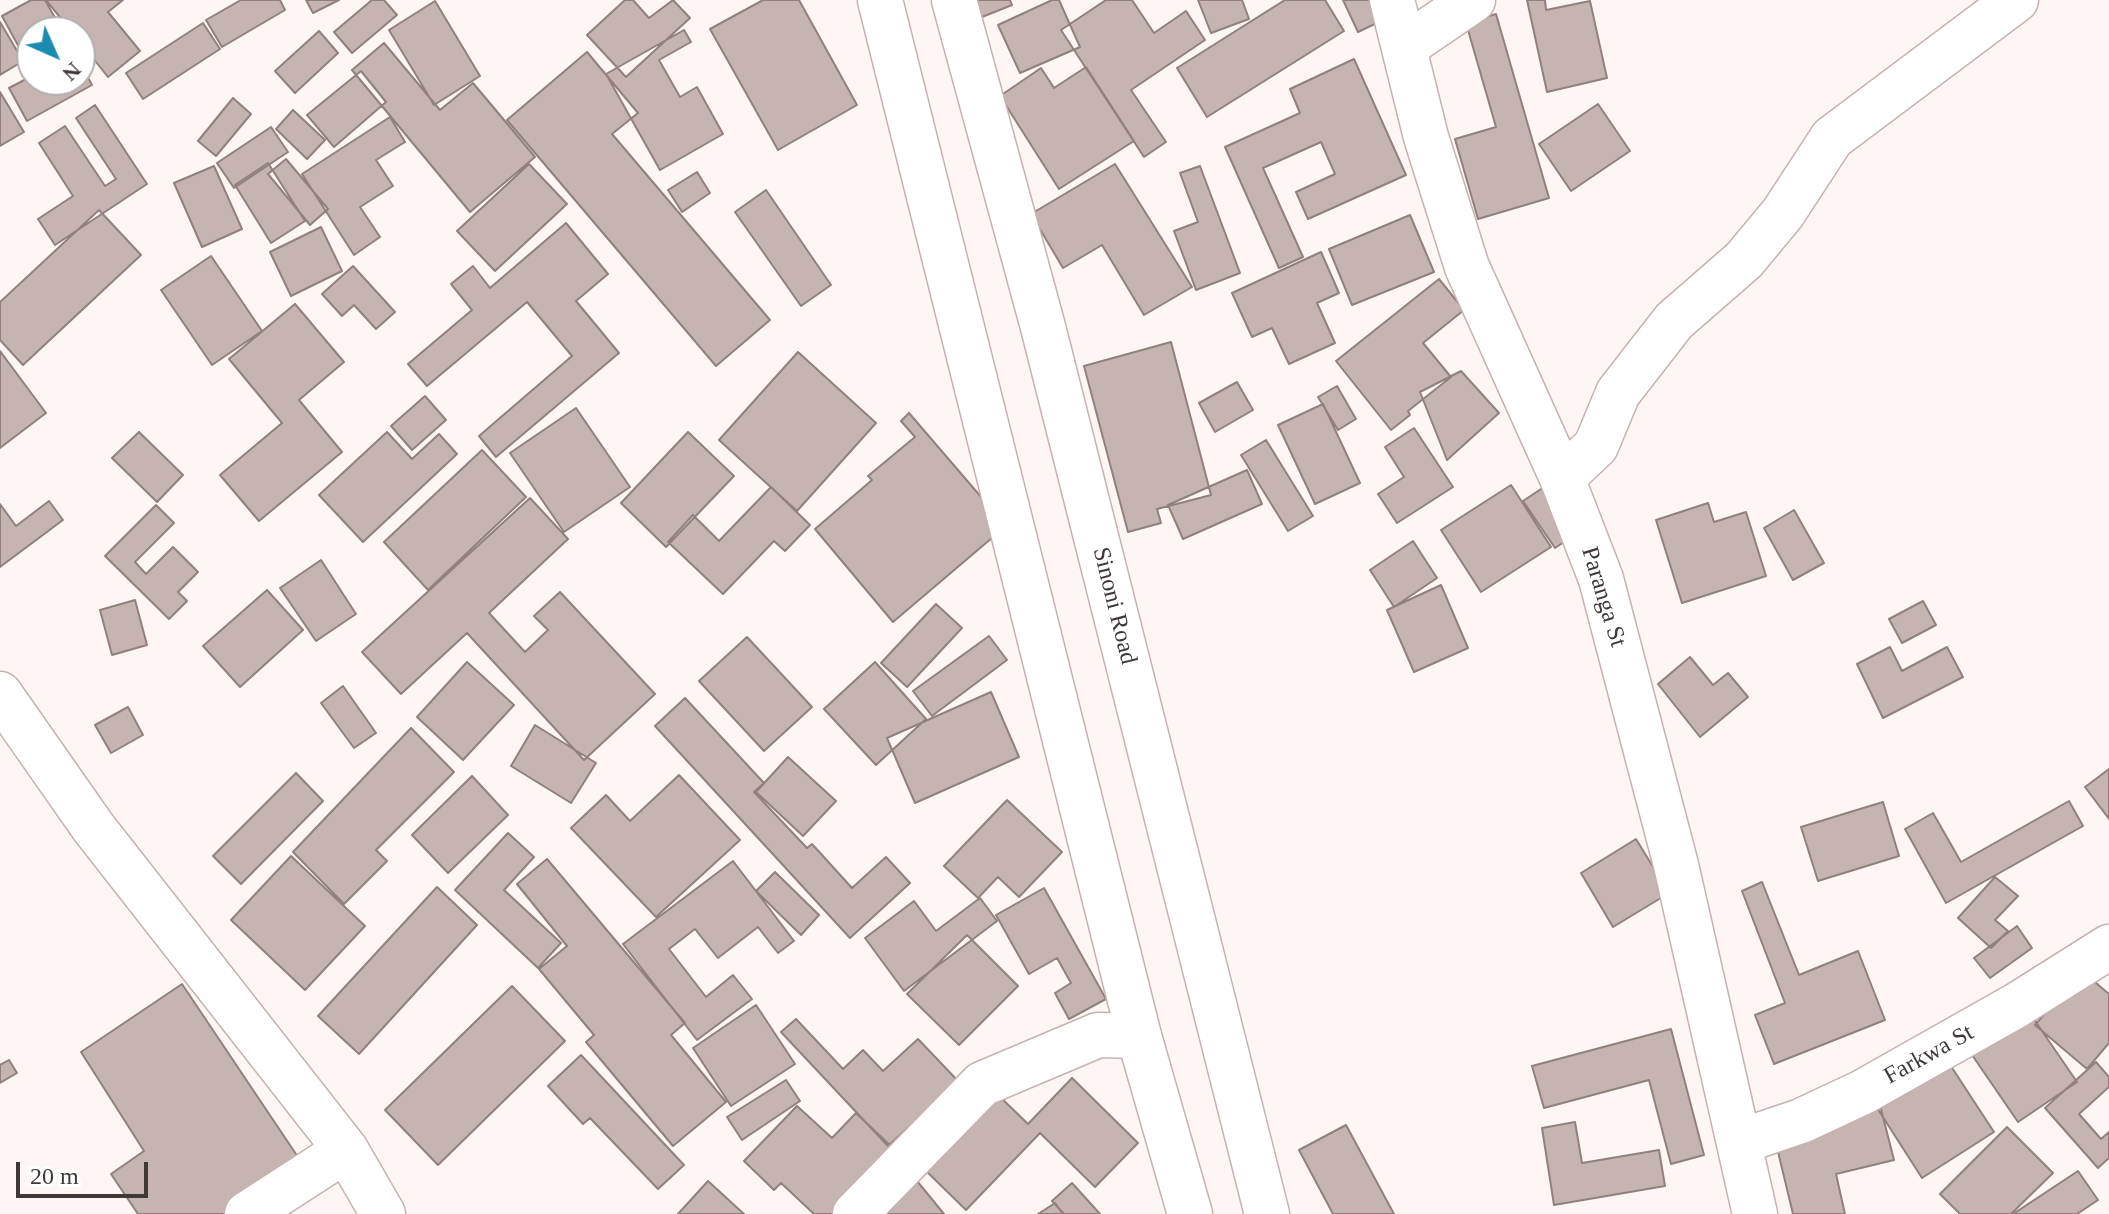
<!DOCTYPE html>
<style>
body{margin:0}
#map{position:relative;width:2109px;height:1214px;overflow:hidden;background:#fef6f5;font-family:Georgia,serif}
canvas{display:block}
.north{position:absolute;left:16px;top:16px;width:80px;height:80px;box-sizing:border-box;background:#fff;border:2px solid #b2afaf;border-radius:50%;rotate:135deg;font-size:22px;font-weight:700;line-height:32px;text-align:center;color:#3f3837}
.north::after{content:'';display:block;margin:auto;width:28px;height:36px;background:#1b8bb0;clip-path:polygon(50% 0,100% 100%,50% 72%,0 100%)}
.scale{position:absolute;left:16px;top:1162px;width:132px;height:36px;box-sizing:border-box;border:4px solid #3f3837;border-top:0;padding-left:10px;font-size:24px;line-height:28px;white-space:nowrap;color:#3f3837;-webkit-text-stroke:6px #fff;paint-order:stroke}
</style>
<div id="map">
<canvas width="2109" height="1214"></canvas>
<div class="north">N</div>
<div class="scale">20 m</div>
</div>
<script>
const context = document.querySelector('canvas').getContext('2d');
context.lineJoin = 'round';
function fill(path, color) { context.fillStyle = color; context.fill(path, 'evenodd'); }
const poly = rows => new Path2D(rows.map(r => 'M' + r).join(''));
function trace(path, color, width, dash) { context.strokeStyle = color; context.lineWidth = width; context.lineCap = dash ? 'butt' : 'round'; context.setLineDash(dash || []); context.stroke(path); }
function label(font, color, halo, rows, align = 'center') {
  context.font = font + ' Georgia,serif'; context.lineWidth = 7; context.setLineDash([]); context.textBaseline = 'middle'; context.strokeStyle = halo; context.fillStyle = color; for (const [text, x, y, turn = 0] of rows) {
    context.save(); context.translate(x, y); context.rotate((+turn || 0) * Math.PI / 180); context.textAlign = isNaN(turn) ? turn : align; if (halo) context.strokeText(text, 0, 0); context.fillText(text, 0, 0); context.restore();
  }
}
const building = poly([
 [31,0,45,0,63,32,32,32,32,71,2,16,31,0],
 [46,0,123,0,108,12,140,51,108,77,80,42,80,32,72,32,46,0],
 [241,0,280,0,285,10,222,47,206,20,241,0],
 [306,0,339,0,313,13,306,0],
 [372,0,384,0,397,15,352,53,334,32,372,0],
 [625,0,633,0,649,18,673,0,690,18,626,77,587,35,625,0],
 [763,0,799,0,857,105,778,150,710,29,763,0],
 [975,0,1010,0,1012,5,982,17,975,0],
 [1052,0,1059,0,1080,47,1020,73,998,25,1052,0],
 [1106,0,1132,0,1154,33,1186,11,1205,40,1131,90,1166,142,1144,157,1061,30,1106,0],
 [1198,0,1242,0,1249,19,1211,33,1198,0],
 [1285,0,1325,0,1344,31,1207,117,1177,68,1285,0],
 [1343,0,1371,0,1381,21,1358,32,1343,0],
 [1527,0,1545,0,1546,10,1590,1,1607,78,1547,92,1527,0],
 [435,1,480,76,434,105,389,30,435,1],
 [1496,14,1549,198,1478,219,1455,139,1496,127,1466,23,1496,14],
 [0,22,23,61,0,75,0,22],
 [203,23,220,49,143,99,126,73,203,23],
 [684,30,691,42,659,60,680,97,697,87,723,134,660,170,606,74,684,30],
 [319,31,338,53,295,93,275,71,319,31],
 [384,43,440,110,473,83,535,157,470,212,352,70,384,43],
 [587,52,638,113,612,134,770,320,716,366,507,120,587,52],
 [1354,59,1406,175,1308,219,1296,192,1335,174,1321,142,1263,168,1303,257,1279,268,1225,147,1300,113,1290,89,1354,59],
 [80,63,92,85,27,121,9,88,32,76,32,80,80,80,80,63],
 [1086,67,1134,141,1059,189,1000,96,1041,68,1054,88,1086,67],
 [361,71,386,102,334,147,307,115,361,71],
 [0,92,24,132,0,146,0,92],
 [233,98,251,114,216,156,198,141,233,98],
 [1598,104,1630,151,1571,191,1539,144,1598,104],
 [95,105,147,184,55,245,38,219,73,196,39,143,65,126,105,186,116,179,76,118,95,105],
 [293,110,325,140,307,159,276,129,293,110],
 [390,117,405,142,376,160,393,186,360,207,380,237,354,255,302,174,390,117],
 [271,127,288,152,234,188,217,163,271,127],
 [286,159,328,209,310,225,268,174,286,159],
 [268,163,305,221,271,243,235,185,268,163],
 [529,164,567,204,495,271,457,231,529,164],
 [1115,164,1192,287,1144,315,1102,245,1063,268,1031,214,1115,164],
 [214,166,242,229,202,247,174,183,214,166],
 [1200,166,1240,273,1196,290,1174,231,1198,222,1180,173,1200,166],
 [697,172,710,193,682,212,668,190,697,172],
 [766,190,831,285,801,306,735,212,766,190],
 [99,210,141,255,23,365,0,340,0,302,99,210],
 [1410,215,1434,272,1352,305,1329,249,1410,215],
 [566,223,608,274,576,301,619,353,496,457,479,436,572,356,527,302,427,386,408,364,472,310,451,284,473,266,490,288,566,223],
 [321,227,342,271,291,296,270,252,321,227],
 [1321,252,1339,293,1317,303,1335,343,1289,364,1272,328,1252,337,1232,293,1321,252],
 [211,256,262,331,212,365,161,290,211,256],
 [353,266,395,312,376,329,354,305,342,316,322,294,353,266],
 [1439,279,1464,310,1423,343,1451,377,1408,411,1410,415,1391,430,1336,361,1439,279],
 [295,304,344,362,299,400,342,452,259,521,220,475,282,423,229,359,295,304],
 [1171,342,1211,495,1157,509,1161,523,1128,532,1084,366,1171,342],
 [0,351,46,413,0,448,0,351],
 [798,352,876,423,797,511,719,440,798,352],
 [1461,371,1499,413,1447,460,1420,392,1461,371],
 [1237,382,1253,410,1215,432,1199,403,1237,382],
 [1337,386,1356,419,1338,430,1318,397,1337,386],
 [425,396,446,420,412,450,391,426,425,396],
 [1323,404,1360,483,1315,504,1278,425,1323,404],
 [576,408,630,487,564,532,510,453,576,408],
 [909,413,1006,526,893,622,815,529,872,480,868,476,915,437,901,421,909,413],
 [1414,428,1453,487,1397,523,1378,494,1404,477,1385,447,1414,428],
 [139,432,183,475,157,502,112,458,139,432],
 [387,432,412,459,439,434,457,454,363,542,319,495,387,432],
 [688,432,734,476,666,547,621,503,688,432],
 [1266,440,1313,516,1288,531,1241,455,1266,440],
 [482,450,526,497,428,590,384,542,482,450],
 [1247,470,1262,504,1183,539,1168,505,1247,470],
 [1511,485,1551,547,1481,592,1441,530,1511,485],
 [771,487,810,525,785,551,774,541,723,594,668,542,693,515,719,541,771,487],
 [1544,487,1576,534,1555,548,1523,501,1544,487],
 [530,498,568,539,489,613,525,652,548,630,534,616,560,592,655,694,584,760,467,633,401,694,362,652,530,498],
 [49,501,63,520,0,567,0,504,16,526,49,501],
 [1708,503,1714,522,1746,512,1766,576,1682,603,1656,520,1708,503],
 [156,505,174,523,135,562,146,574,173,547,198,572,178,592,187,601,169,619,105,556,156,505],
 [1794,510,1824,563,1793,580,1764,528,1794,510],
 [1413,541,1437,578,1394,607,1370,570,1413,541],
 [321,560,356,614,316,641,280,588,321,560],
 [1441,585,1468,648,1414,672,1387,610,1441,585],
 [267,590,303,630,240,687,203,646,267,590],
 [135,600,147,645,112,655,100,610,135,600],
 [1923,601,1936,625,1902,643,1889,619,1923,601],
 [936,604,962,628,907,687,881,663,936,604],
 [989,636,1007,660,932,716,913,691,989,636],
 [747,637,812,707,764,751,699,681,747,637],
 [1890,647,1902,671,1947,647,1963,677,1883,718,1857,664,1890,647],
 [1690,657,1713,685,1728,673,1748,697,1700,737,1658,684,1690,657],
 [467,662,514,705,463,760,417,717,467,662],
 [875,662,926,719,876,765,824,709,875,662],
 [343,686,376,733,354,748,321,703,343,686],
 [991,692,1019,757,915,803,887,738,991,692],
 [685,698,764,783,754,792,807,848,812,844,852,888,886,857,910,883,850,938,655,726,685,698],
 [128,707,143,735,111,753,95,725,128,707],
 [535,725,596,763,571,803,511,766,535,725],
 [411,728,454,772,376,850,387,861,344,904,293,852,411,728],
 [788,757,836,801,803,836,756,792,788,757],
 [2109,769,2109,819,2085,787,2109,769],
 [296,773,323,801,241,884,213,856,296,773],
 [679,775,740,840,656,917,571,828,606,795,630,821,679,775],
 [472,776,508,815,448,873,412,835,472,776],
 [1007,800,1062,852,1019,897,998,877,978,898,944,866,1007,800],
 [2069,801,2083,826,1946,903,1905,829,1933,813,1961,862,2069,801],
 [1883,802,1899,856,1818,881,1801,827,1883,802],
 [508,833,534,857,504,890,561,943,538,968,455,890,508,833],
 [1636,839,1669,893,1613,927,1581,873,1636,839],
 [291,856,365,926,305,990,231,920,291,856],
 [547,859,685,1023,671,1035,726,1102,673,1146,586,1042,594,1035,539,969,567,946,517,884,547,859],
 [733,861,794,941,778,953,758,927,718,958,695,929,669,949,706,997,733,975,752,999,697,1040,623,944,733,861],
 [775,872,819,915,801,935,756,891,775,872],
 [1995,877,2018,896,1995,920,2008,931,1991,948,1958,918,1995,877],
 [1762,882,1799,975,1858,951,1885,1020,1774,1064,1755,1015,1785,1003,1742,891,1762,882],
 [437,887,477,925,359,1054,318,1016,437,887],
 [1044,888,1106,999,1069,1019,1055,993,1071,983,1057,958,1029,974,996,915,1044,888],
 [980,898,997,921,904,991,865,938,914,901,936,931,980,898],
 [2017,926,2032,948,1990,978,1974,958,2017,926],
 [967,935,1018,986,959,1045,907,994,967,935],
 [2082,971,2109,994,2109,1043,2087,1069,2035,1025,2082,971],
 [182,984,306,1169,241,1214,138,1214,111,1174,144,1151,81,1052,182,984],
 [512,986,565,1041,438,1165,385,1110,512,986],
 [756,1005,795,1064,731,1106,693,1048,756,1005],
 [2029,1012,2077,1082,2018,1122,1970,1052,2029,1012],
 [796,1019,843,1069,863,1050,883,1071,918,1039,958,1081,888,1146,781,1032,796,1019],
 [1671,1029,1704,1155,1671,1164,1649,1080,1544,1108,1532,1066,1671,1029],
 [1943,1054,1994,1132,1922,1178,1872,1100,1943,1054],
 [581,1055,684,1165,658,1189,590,1118,583,1124,548,1086,581,1055],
 [9,1060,17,1073,0,1083,0,1065,9,1060],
 [2096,1062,2109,1077,2109,1087,2079,1114,2101,1139,2109,1132,2109,1158,2098,1168,2045,1108,2096,1062],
 [1072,1078,1138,1143,1095,1187,1040,1133,966,1210,921,1166,994,1091,1028,1124,1072,1078],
 [786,1080,800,1101,742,1140,727,1117,786,1080],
 [1880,1105,1894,1160,1836,1174,1845,1214,1793,1214,1773,1131,1880,1105],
 [797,1106,832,1138,856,1113,894,1149,832,1214,814,1214,781,1183,774,1190,744,1161,797,1106],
 [1575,1122,1582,1163,1659,1150,1665,1186,1554,1205,1542,1128,1575,1122],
 [1346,1125,1394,1214,1333,1214,1299,1150,1346,1125],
 [2007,1127,2053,1173,2011,1214,1960,1214,1940,1194,2007,1127],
 [2078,1171,2098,1200,2077,1214,2013,1214,2078,1171],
 [708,1181,744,1214,678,1214,708,1181],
 [917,1181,944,1214,876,1214,917,1181],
 [1072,1183,1100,1214,1064,1214,1052,1201,1072,1183],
 [1055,1203,1063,1214,1038,1214,1055,1203]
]);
fill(building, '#c5b4b1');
trace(building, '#91807e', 2);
const minor = poly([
 [1392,0,1426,137,1467,267,1562,478,1601,579,1676,865,1755,1214],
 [1404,47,1473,0],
 [1562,478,1596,446,1618,393,1674,321,1744,260,1783,213,1832,138,2016,0],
 [0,694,93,827,346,1150,383,1214],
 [1739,1142,1801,1121,1863,1092,2017,1005,2109,947],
 [247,1214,346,1150],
 [855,1214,982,1084,1098,1035,1139,1036]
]);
const tertiary = poly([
 [880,0,1139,1036,1190,1214],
 [954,0,1043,327,1267,1214]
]);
trace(minor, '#c5b3b1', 47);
trace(tertiary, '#c5b3b1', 47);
trace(minor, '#fff', 44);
trace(tertiary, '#fff', 44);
label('24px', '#3f3837', '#fff', [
 ["Paranga St",1603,597,73],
 ["Sinoni Road",1114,606,76],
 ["Farkwa St",1929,1055,-29]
]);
</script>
